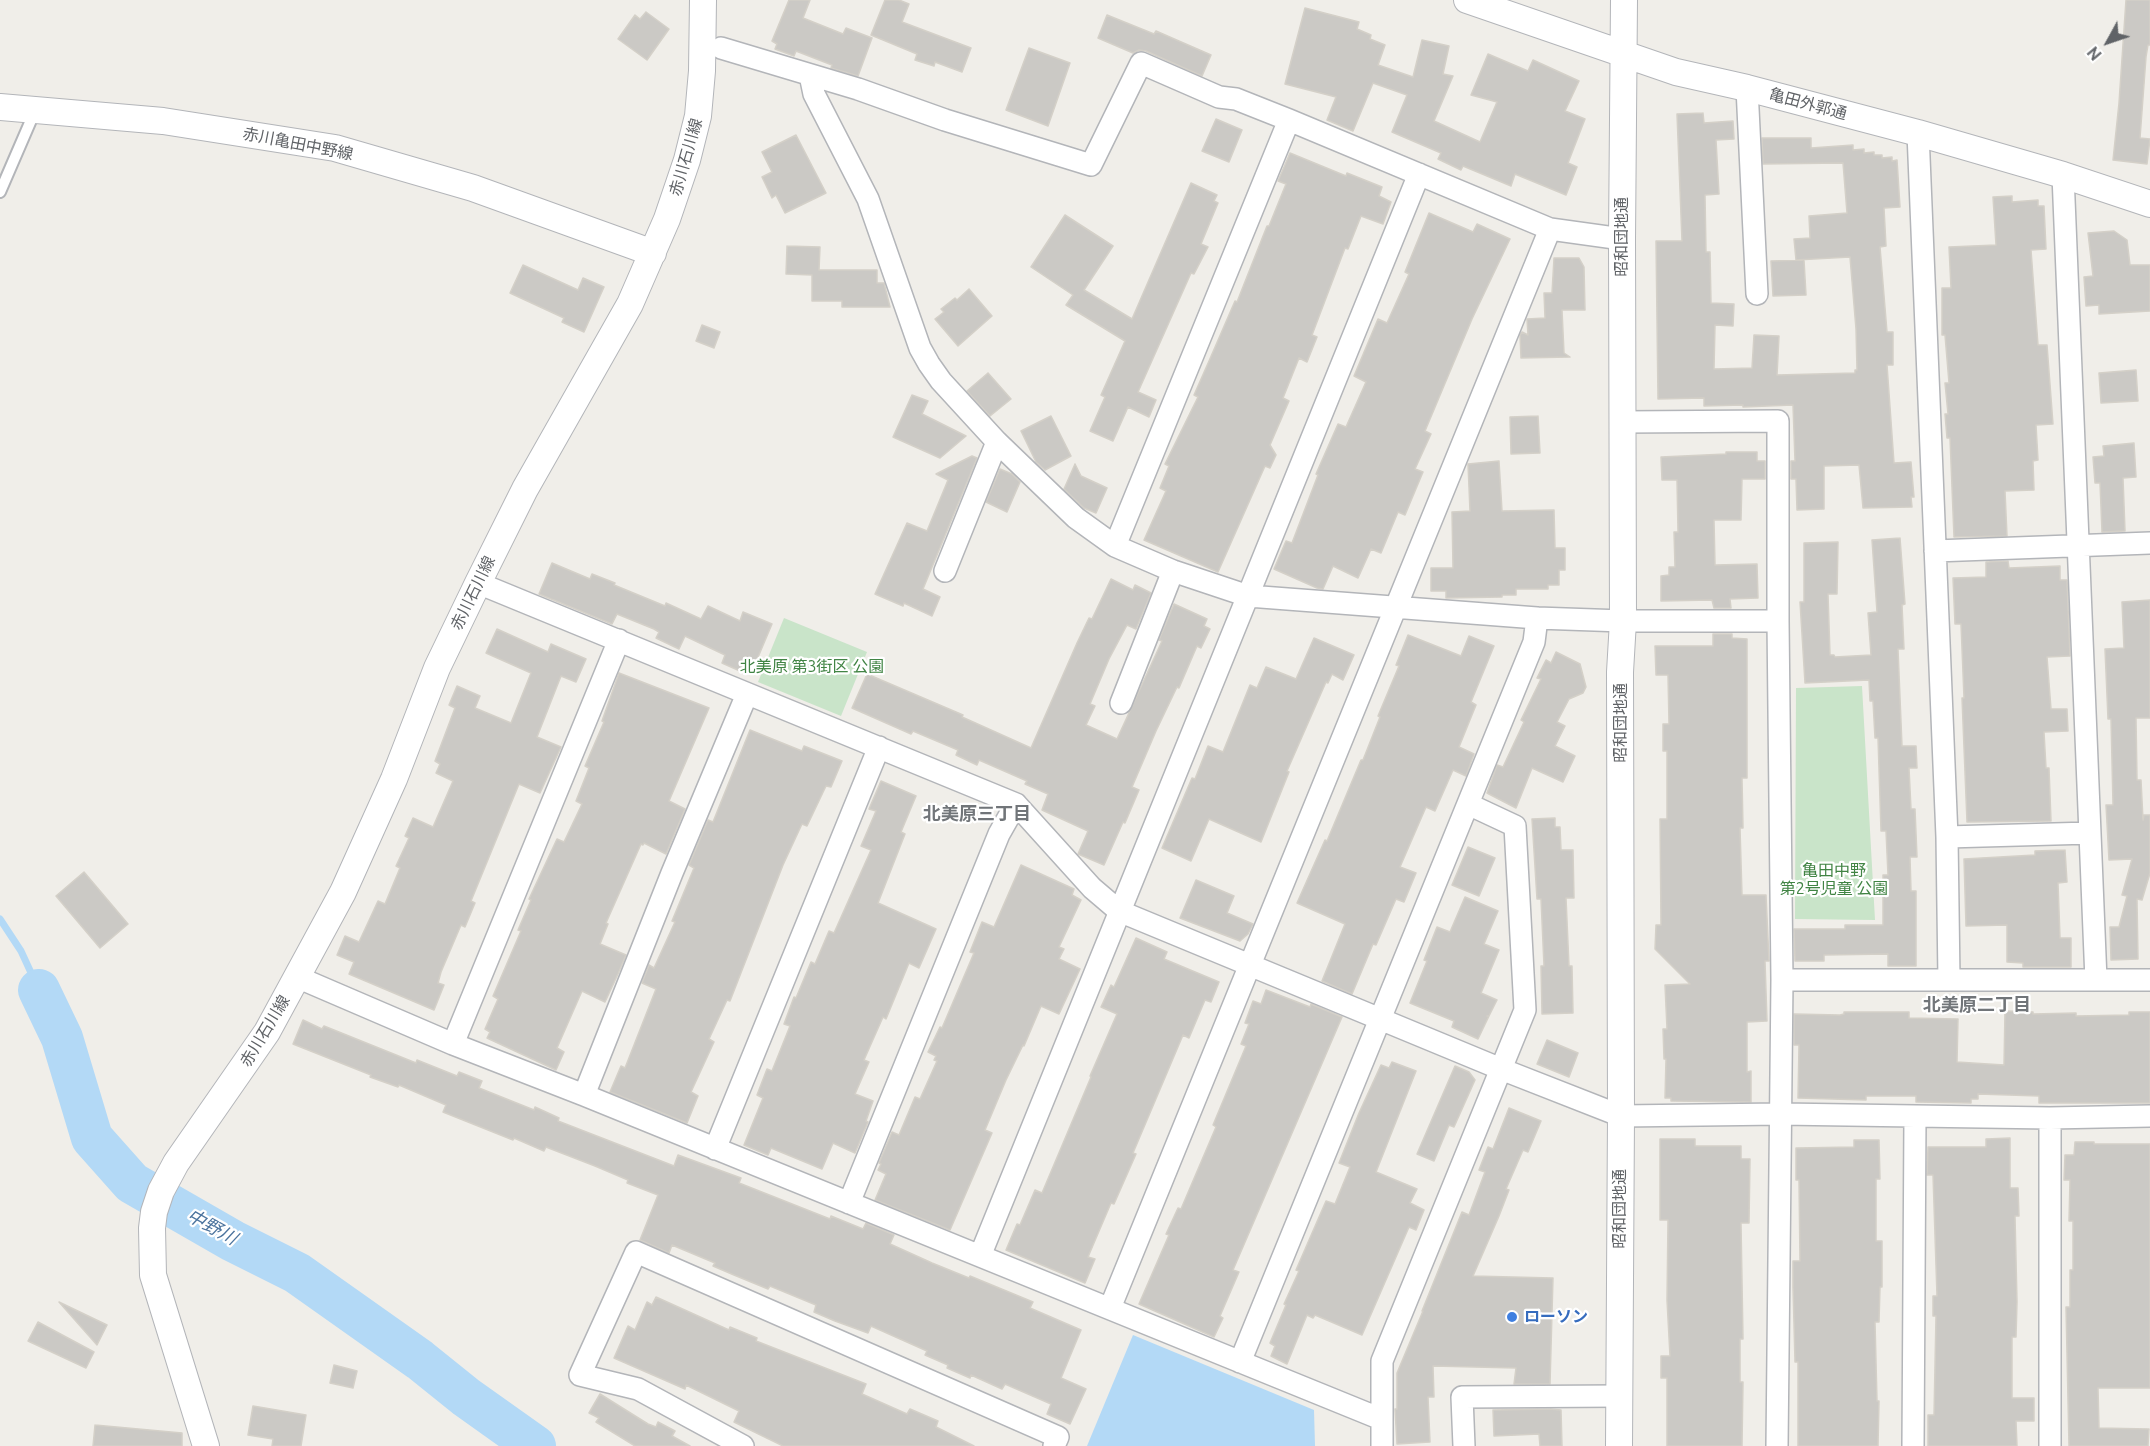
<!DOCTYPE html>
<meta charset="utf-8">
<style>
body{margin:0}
#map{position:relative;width:2150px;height:1446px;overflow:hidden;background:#f0eee9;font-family:Ubuntu,sans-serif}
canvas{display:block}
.north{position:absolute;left:2078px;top:12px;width:60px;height:60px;-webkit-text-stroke:4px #fff;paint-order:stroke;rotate:230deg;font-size:16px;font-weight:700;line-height:24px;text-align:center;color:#606367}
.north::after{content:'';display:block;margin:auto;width:21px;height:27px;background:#606367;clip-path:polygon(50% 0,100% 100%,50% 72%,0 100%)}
</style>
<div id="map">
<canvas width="2150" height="1446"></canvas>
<div class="north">N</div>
</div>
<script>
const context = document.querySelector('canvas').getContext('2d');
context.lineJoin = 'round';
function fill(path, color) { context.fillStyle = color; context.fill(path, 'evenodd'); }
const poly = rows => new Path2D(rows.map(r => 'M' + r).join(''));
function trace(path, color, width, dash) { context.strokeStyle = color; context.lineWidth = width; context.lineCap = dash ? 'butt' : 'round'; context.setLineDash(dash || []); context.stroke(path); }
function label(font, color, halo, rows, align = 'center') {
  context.font = font + ' Ubuntu,"Noto Sans JP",sans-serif'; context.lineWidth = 4.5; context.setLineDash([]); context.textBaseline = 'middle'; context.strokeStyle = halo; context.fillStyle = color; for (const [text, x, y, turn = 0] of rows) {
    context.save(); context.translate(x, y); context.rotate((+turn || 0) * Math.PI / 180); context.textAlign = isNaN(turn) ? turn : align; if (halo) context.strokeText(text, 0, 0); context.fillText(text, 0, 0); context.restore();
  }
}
fill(poly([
 [784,618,867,652,841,716,758,682],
 [1862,686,1875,920,1795,919,1796,688]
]), '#c9e4c9');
fill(poly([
 [1133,1335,1314,1410,1315,1446,1087,1446]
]), '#b3d9f6');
trace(poly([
 [0,919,21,951,39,990]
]), '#b3d9f6', 7);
trace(poly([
 [39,990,62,1038,92,1138,132,1183,233,1241,297,1273,420,1360,466,1397,535,1446]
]), '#b3d9f6', 42);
const building = poly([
 [789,0,810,0,803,18,843,34,846,28,872,38,858,76,831,68,832,65,796,51,794,56,775,49,777,44,772,41,789,0],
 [885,0,899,0,909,4,902,22,971,48,962,72,935,62,934,66,915,60,917,54,871,35,885,0],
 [2126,0,2150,0,2150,45,2148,45,2146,57,2140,138,2150,139,2147,164,2113,160,2119,103,2126,0],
 [1305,8,1359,22,1357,29,1371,35,1370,39,1385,45,1378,65,1413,77,1422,40,1449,46,1443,74,1453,76,1434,121,1480,142,1497,102,1471,95,1488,54,1528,71,1533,60,1579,81,1565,111,1585,119,1568,163,1577,167,1566,195,1515,174,1511,186,1463,166,1461,170,1438,159,1441,153,1392,132,1407,95,1373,83,1353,131,1327,120,1336,97,1285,84,1305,8],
 [646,12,669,29,647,60,618,39,635,15,640,19,646,12],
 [1107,15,1154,34,1156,31,1211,55,1202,76,1146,51,1139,50,1133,53,1098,38,1107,15],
 [1029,48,1070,63,1048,126,1006,110,1029,48],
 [1703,113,1704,123,1733,121,1734,139,1716,140,1719,194,1705,195,1706,252,1710,252,1711,303,1734,304,1733,326,1715,325,1714,369,1752,368,1754,335,1779,336,1777,375,1855,373,1855,370,1857,370,1856,329,1850,257,1796,260,1794,239,1810,238,1809,216,1847,213,1843,163,1763,164,1762,138,1811,138,1811,148,1853,145,1853,150,1864,149,1864,153,1874,152,1874,155,1882,155,1882,158,1892,157,1892,161,1897,160,1900,207,1884,208,1886,246,1880,247,1887,332,1893,332,1893,365,1887,365,1894,463,1911,462,1914,497,1911,497,1912,507,1863,508,1859,465,1824,466,1824,509,1797,510,1796,479,1791,479,1791,461,1795,461,1793,405,1743,407,1743,405,1704,406,1704,398,1658,399,1656,241,1682,241,1677,114,1703,113],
 [1216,119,1242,130,1229,162,1202,151,1216,119],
 [796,135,826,193,785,213,776,195,772,198,762,177,772,172,762,152,796,135],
 [1290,153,1346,176,1347,173,1382,187,1379,196,1391,202,1383,224,1361,216,1348,249,1345,248,1312,335,1317,337,1307,362,1299,358,1283,398,1289,401,1270,445,1276,455,1270,468,1265,466,1218,572,1144,540,1166,491,1160,488,1169,466,1165,464,1198,397,1194,395,1209,361,1235,301,1237,302,1267,226,1269,226,1286,184,1278,181,1290,153],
 [1191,183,1217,195,1214,201,1218,203,1201,244,1208,247,1194,274,1191,273,1138,392,1156,400,1149,417,1128,407,1113,441,1090,431,1105,397,1101,395,1125,341,1066,305,1073,295,1031,267,1065,215,1113,246,1084,290,1132,319,1191,183],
 [2012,196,2012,202,2038,200,2038,206,2044,206,2046,249,2031,250,2038,345,2047,345,2053,424,2036,425,2038,460,2033,461,2034,490,2005,491,2007,536,1954,537,1950,438,1947,438,1945,414,1948,414,1945,383,1949,383,1945,335,1942,335,1942,288,1951,288,1949,247,1996,245,1993,197,2012,196],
 [1429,213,1473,232,1477,224,1510,239,1472,319,1425,431,1431,434,1415,469,1423,472,1405,515,1398,512,1381,553,1371,549,1358,578,1333,566,1323,589,1317,588,1274,569,1286,541,1292,543,1318,475,1316,474,1338,424,1346,427,1366,382,1354,376,1378,319,1387,323,1409,274,1405,272,1429,213],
 [2114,231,2127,240,2130,265,2150,265,2150,311,2099,314,2099,305,2086,306,2084,277,2093,276,2088,233,2114,231],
 [787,246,820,247,819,270,877,270,877,283,884,283,890,307,842,307,842,301,812,301,812,275,786,274,787,246],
 [1554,258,1579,258,1584,267,1585,310,1562,310,1564,353,1570,357,1521,358,1520,335,1522,332,1528,335,1527,319,1545,318,1544,293,1552,293,1554,258],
 [1804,260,1806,295,1773,296,1771,261,1804,260],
 [523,265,578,290,583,278,604,287,584,332,562,322,564,318,510,293,523,265],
 [969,289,992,316,958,346,935,319,944,312,941,309,955,298,957,300,969,289],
 [702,325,720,332,714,348,696,341,702,325],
 [2136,370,2138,401,2101,403,2099,373,2136,370],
 [988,373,1011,399,990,416,967,391,988,373],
 [912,395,928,401,922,414,966,436,940,458,893,437,912,395],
 [1051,416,1071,456,1045,470,1036,462,1021,431,1051,416],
 [1538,416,1540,453,1511,454,1510,417,1538,416],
 [2134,443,2136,477,2123,478,2125,531,2102,532,2100,483,2095,483,2093,457,2104,456,2103,446,2134,443],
 [1726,452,1757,452,1757,461,1765,461,1765,479,1742,479,1741,520,1714,520,1715,565,1757,564,1758,598,1730,599,1731,608,1714,608,1712,600,1661,601,1661,576,1669,575,1669,567,1675,567,1674,532,1678,532,1677,480,1662,480,1661,457,1726,454,1726,452],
 [972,456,977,458,923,589,940,597,932,616,904,603,903,606,875,594,907,523,927,531,948,480,936,474,972,456],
 [1499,461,1502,511,1554,510,1555,548,1565,548,1565,570,1559,570,1559,585,1548,585,1548,589,1516,589,1516,595,1502,595,1502,597,1446,598,1446,591,1431,591,1431,568,1453,568,1452,512,1470,511,1468,464,1499,461],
 [1075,464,1081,476,1107,488,1096,513,1084,508,1064,489,1075,464],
 [1000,469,1012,474,1020,482,1007,512,986,502,1000,469],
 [1900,538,1905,604,1902,605,1904,649,1898,649,1902,746,1916,746,1917,768,1909,768,1911,809,1915,809,1917,857,1910,857,1911,891,1916,891,1916,966,1888,966,1888,954,1824,955,1824,961,1795,961,1794,929,1845,929,1845,925,1883,925,1883,875,1888,875,1886,831,1881,831,1878,738,1875,738,1873,701,1870,701,1869,680,1805,683,1800,602,1804,602,1804,543,1838,542,1837,594,1828,594,1830,655,1834,655,1835,657,1871,655,1868,613,1877,612,1872,540,1900,538],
 [2008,561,2009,568,2060,566,2060,580,2067,580,2070,656,2047,657,2051,709,2067,709,2068,731,2044,732,2046,768,2049,768,2051,821,1967,822,1962,698,1964,698,1961,624,1955,624,1953,578,1986,577,1986,562,2008,561],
 [552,563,590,579,592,574,615,583,614,585,665,606,666,603,701,619,708,606,740,621,743,612,772,624,756,662,745,657,740,671,722,663,725,655,685,636,679,649,656,638,659,632,654,629,617,614,612,624,539,594,552,563],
 [1111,579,1133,590,1135,585,1151,593,1136,629,1127,625,1109,659,1090,704,1095,706,1086,725,1117,739,1162,641,1159,640,1174,604,1207,619,1204,626,1210,629,1201,648,1197,646,1179,688,1177,687,1156,731,1132,787,1139,790,1125,823,1123,822,1104,865,1078,854,1088,831,1042,810,1048,794,1025,784,1027,781,979,760,977,765,956,755,958,750,913,731,911,734,852,708,867,674,963,715,962,717,1031,748,1077,643,1089,618,1092,619,1111,579],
 [2150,600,2150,718,2136,718,2137,780,2141,780,2143,820,2144,815,2150,815,2150,873,2142,900,2137,899,2138,959,2111,960,2110,927,2119,927,2127,896,2122,895,2132,859,2109,860,2106,805,2113,805,2111,719,2108,719,2105,649,2124,648,2122,602,2150,600],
 [497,629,548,652,551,644,586,659,576,682,561,676,537,737,561,747,540,793,519,784,471,901,475,903,465,927,461,925,441,972,438,983,444,985,434,1010,349,974,354,962,337,955,345,936,359,942,378,901,385,904,400,868,396,866,409,838,405,836,413,818,433,827,453,781,436,773,440,764,435,761,455,708,449,705,457,686,480,696,475,708,511,723,531,673,486,653,497,629],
 [1713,634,1732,634,1732,638,1747,639,1747,778,1742,778,1743,828,1740,828,1742,895,1766,895,1769,961,1765,961,1767,1021,1747,1022,1747,1072,1751,1071,1751,1102,1671,1101,1671,1098,1665,1098,1666,1059,1664,1059,1663,1029,1667,1029,1665,985,1690,984,1655,949,1656,925,1661,925,1660,819,1667,819,1667,751,1663,751,1663,724,1669,724,1668,675,1656,675,1655,646,1713,646,1713,634],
 [1408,635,1461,656,1469,636,1494,646,1471,702,1476,705,1459,747,1474,754,1466,776,1453,770,1435,811,1426,807,1400,867,1416,873,1404,902,1396,899,1376,945,1373,944,1352,994,1322,981,1345,924,1297,903,1325,840,1327,841,1361,760,1363,760,1380,717,1378,716,1399,666,1396,665,1408,635],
 [1314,638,1354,655,1343,680,1332,674,1328,683,1326,682,1287,771,1289,772,1261,842,1209,819,1191,861,1162,848,1192,778,1195,779,1208,746,1223,752,1250,685,1257,688,1266,667,1296,679,1314,638],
 [1556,652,1580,664,1586,687,1583,693,1569,699,1557,722,1565,726,1555,746,1575,756,1563,782,1532,768,1516,808,1487,793,1497,765,1503,767,1524,722,1521,720,1541,679,1537,678,1546,660,1551,663,1556,652],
 [619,673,709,708,669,801,685,809,666,854,644,843,643,845,641,844,606,923,608,924,600,944,626,955,618,974,605,1002,582,991,557,1048,564,1052,556,1070,487,1038,490,1032,485,1029,498,999,493,996,521,931,518,930,531,900,529,899,557,839,564,842,582,804,576,801,589,768,585,766,604,722,602,721,619,673],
 [750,730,802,751,804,746,842,761,831,787,826,786,807,826,802,824,783,865,730,1001,727,1000,709,1039,714,1042,691,1092,698,1096,687,1123,610,1092,621,1066,625,1068,656,989,642,983,649,965,654,968,675,922,672,921,694,868,689,865,708,820,713,822,750,730],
 [881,781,916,796,901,832,905,834,878,903,936,929,919,968,909,963,886,1019,883,1017,864,1060,869,1062,855,1094,873,1101,866,1121,868,1122,855,1153,833,1143,822,1169,771,1148,768,1155,744,1145,763,1098,757,1095,767,1069,772,1071,790,1026,784,1024,794,997,796,998,811,962,815,964,829,931,834,933,871,850,861,846,876,811,869,809,881,781],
 [1555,818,1555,827,1560,827,1561,850,1573,850,1574,898,1566,898,1569,966,1572,966,1573,1013,1542,1014,1541,966,1544,966,1541,899,1537,899,1532,819,1555,818],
 [1468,847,1495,858,1479,896,1452,885,1468,847],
 [2065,850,2067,882,2058,883,2060,938,2071,938,2071,967,2023,967,2023,963,2007,962,2007,925,1966,926,1964,859,2035,855,2035,851,2065,850],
 [1021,865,1074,889,1072,895,1081,900,1059,947,1064,949,1059,959,1080,969,1059,1014,1041,1006,1024,1046,1023,1045,1006,1080,985,1130,992,1133,950,1230,875,1200,886,1174,878,1170,881,1164,879,1163,892,1132,899,1135,915,1097,920,1099,937,1061,934,1060,936,1056,928,1052,940,1027,942,1028,974,953,970,952,982,922,994,927,1021,865],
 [84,872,128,924,100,948,56,896,84,872],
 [1196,880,1234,896,1227,913,1253,924,1248,934,1240,941,1180,918,1196,880],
 [1465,897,1498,911,1484,944,1499,950,1481,993,1497,1000,1489,1016,1487,1016,1489,1016,1478,1039,1452,1027,1454,1021,1410,1003,1427,961,1424,960,1437,927,1450,932,1465,897],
 [1136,938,1167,952,1164,959,1219,982,1211,1002,1205,1000,1189,1038,1183,1035,1133,1153,1136,1154,1114,1204,1111,1203,1088,1257,1095,1259,1085,1283,1006,1250,1017,1224,1020,1225,1035,1190,1042,1193,1091,1077,1090,1076,1117,1014,1101,1007,1111,985,1114,987,1136,938],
 [1266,990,1310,1007,1311,1004,1342,1017,1233,1270,1239,1272,1220,1316,1223,1318,1214,1337,1139,1304,1169,1235,1166,1234,1178,1208,1181,1209,1216,1127,1213,1125,1246,1046,1241,1044,1249,1024,1245,1023,1253,1001,1261,1004,1266,990],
 [2005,1011,2033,1012,2033,1014,2076,1013,2076,1016,2129,1015,2129,1012,2150,1012,2150,1103,2039,1103,2039,1096,1978,1094,1978,1099,1971,1099,1971,1103,1916,1102,1916,1096,1866,1096,1866,1100,1798,1098,1799,1045,1794,1045,1794,1014,1840,1015,1844,1014,1844,1012,1909,1012,1909,1018,1958,1019,1957,1062,2004,1065,2005,1011],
 [303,1020,322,1029,324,1026,416,1063,417,1060,457,1076,459,1072,482,1081,479,1088,534,1110,535,1107,559,1118,558,1121,674,1166,678,1155,741,1178,739,1183,830,1219,831,1216,863,1229,866,1223,894,1235,890,1244,932,1263,969,1278,970,1276,1033,1302,1030,1308,1081,1330,1061,1378,1086,1389,1070,1424,1047,1414,1051,1404,1005,1384,1002,1389,971,1375,970,1378,947,1368,948,1365,925,1355,927,1351,871,1326,868,1333,835,1321,814,1312,816,1305,770,1286,768,1289,734,1275,713,1266,715,1263,672,1245,669,1253,640,1240,658,1195,627,1183,628,1180,595,1166,546,1147,544,1151,514,1138,513,1140,443,1112,446,1105,399,1085,398,1087,370,1077,371,1075,293,1044,303,1020],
 [1547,1040,1578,1053,1569,1077,1537,1064,1547,1040],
 [1392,1062,1416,1071,1376,1172,1417,1189,1410,1203,1424,1210,1416,1230,1409,1227,1362,1335,1315,1315,1313,1318,1307,1315,1287,1364,1271,1356,1275,1346,1270,1343,1286,1305,1284,1304,1299,1271,1296,1270,1326,1201,1335,1204,1350,1167,1339,1163,1359,1113,1381,1065,1389,1068,1392,1062],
 [1455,1066,1469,1072,1475,1080,1454,1127,1449,1125,1434,1161,1417,1154,1455,1066],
 [1509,1108,1541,1121,1528,1152,1523,1150,1506,1189,1509,1190,1499,1216,1473,1276,1553,1278,1550,1384,1514,1384,1516,1368,1433,1366,1434,1397,1428,1397,1430,1442,1397,1444,1395,1409,1397,1409,1397,1373,1423,1311,1422,1311,1462,1212,1469,1215,1485,1172,1479,1170,1488,1147,1493,1149,1509,1108],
 [2010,1138,2010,1188,2018,1188,2019,1216,2015,1216,2017,1302,2016,1337,2012,1337,2012,1398,2034,1398,2034,1421,2016,1421,2017,1446,1928,1446,1928,1415,1934,1415,1936,1316,1933,1316,1933,1296,1937,1296,1933,1175,1927,1175,1928,1147,1986,1147,1986,1139,2010,1138],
 [1660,1139,1695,1139,1695,1146,1741,1146,1741,1159,1750,1159,1749,1223,1741,1223,1743,1339,1740,1339,1740,1382,1743,1382,1742,1446,1667,1446,1667,1378,1661,1378,1661,1356,1670,1356,1667,1300,1668,1220,1660,1220,1660,1139],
 [1854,1140,1879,1140,1880,1179,1876,1179,1876,1241,1882,1241,1882,1287,1880,1287,1879,1322,1875,1322,1877,1401,1879,1401,1878,1446,1798,1446,1798,1362,1795,1362,1793,1287,1793,1261,1800,1261,1799,1180,1796,1180,1796,1148,1854,1147,1854,1140],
 [2075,1142,2094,1142,2094,1144,2150,1144,2150,1388,2098,1388,2099,1428,2149,1429,2148,1446,2069,1446,2066,1307,2070,1307,2070,1270,2073,1270,2073,1221,2069,1221,2070,1180,2064,1180,2065,1155,2074,1155,2075,1142],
 [656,1297,729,1330,730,1327,757,1338,756,1341,866,1384,862,1394,907,1414,910,1409,938,1421,936,1427,974,1446,783,1446,734,1422,739,1411,686,1385,685,1389,614,1358,628,1326,635,1330,647,1302,652,1305,656,1297],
 [59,1302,107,1325,97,1345,59,1302],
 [38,1322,94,1352,86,1368,28,1341,38,1322],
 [334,1365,357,1371,353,1388,330,1383,334,1365],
 [600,1394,648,1424,656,1427,658,1422,675,1431,672,1436,690,1446,635,1446,596,1422,599,1418,589,1413,600,1394],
 [253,1406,306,1415,301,1446,272,1446,273,1439,248,1435,253,1406],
 [1550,1409,1561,1410,1562,1446,1540,1446,1539,1434,1494,1436,1493,1410,1550,1409],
 [95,1425,182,1433,182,1446,93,1446,95,1425]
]);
fill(building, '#cbc9c5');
trace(building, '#d4d0c8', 1.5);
const service = poly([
 [0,192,35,111]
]);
const minor = poly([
 [721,48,858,89,945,120,1091,165,1141,63,1219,97,1236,99,1289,120,1550,229,1622,239],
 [810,75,814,94,868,199,920,348,929,364,941,381,997,442,1076,518,1115,546,1173,571,1248,596,1537,618,1623,621,1778,621],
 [1747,88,1757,294],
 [1918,133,1947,837,1949,980],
 [2063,175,2096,980],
 [1622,422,1778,421,1778,621,1782,980,1777,1446],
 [1115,546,1289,120],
 [1935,551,2150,543],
 [945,571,997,442],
 [478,583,1016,804,1092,888,1119,911,1501,1069,1621,1116,1781,1114,2050,1118,2150,1116],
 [1121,703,1173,571],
 [1947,837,2090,833],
 [297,977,453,1044,584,1095,1381,1419],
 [1782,980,2150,980],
 [453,1044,619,640],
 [584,1095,672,873,747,694],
 [715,1149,879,747],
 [849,1203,999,834,1016,804],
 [980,1256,1419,174],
 [1110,1308,1550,229],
 [1240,1362,1534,642,1537,618],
 [743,1446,638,1389,580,1375,636,1252,1058,1437,1054,1446],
 [1382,1446,1382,1361,1525,1010,1515,826,1468,804],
 [1464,1446,1462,1397,1619,1396],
 [1913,1446,1915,1117],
 [2050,1446,2050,1118]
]);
const tertiary = poly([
 [1467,0,1676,72,1747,88,1918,133,2063,175,2150,204],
 [0,107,163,121,335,148,473,188,653,253],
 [206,1446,153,1275,152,1228,154,1212,161,1191,176,1163,267,1032,343,892,394,779,437,668,478,583,525,489,630,304,667,219,687,160,698,116,702,71,703,0],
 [1619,1446,1621,1116,1620,672,1623,621,1622,239,1624,0]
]);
trace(service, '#b3b5b9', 14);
trace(minor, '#b3b5b9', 24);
trace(tertiary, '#b3b5b9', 28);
trace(service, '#fff', 10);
trace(minor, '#fff', 21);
trace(tertiary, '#fff', 26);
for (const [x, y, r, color] of [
 [1512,1317,6,"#3f7fe0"]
]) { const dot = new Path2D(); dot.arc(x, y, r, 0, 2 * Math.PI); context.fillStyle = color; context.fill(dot); trace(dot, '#fff', 2); }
label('16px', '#606367', '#fff', [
 ["亀田外郭通",1808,104,15],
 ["赤川亀田中野線",298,144,11],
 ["赤川石川線",686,157,-74],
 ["昭和団地通",1622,237,-90],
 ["赤川石川線",473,593,-64],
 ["昭和団地通",1621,723,-90],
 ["赤川石川線",265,1031,-59],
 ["昭和団地通",1620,1209,-90]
]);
label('16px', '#418444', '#fff', [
 ["北美原 第3街区 公園",812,667],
 ["亀田中野",1834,871],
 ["第2号児童 公園",1834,889]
]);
label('bold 16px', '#366cbe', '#fff', [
 ["ローソン",1524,1317]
], 'left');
label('bold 18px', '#717579', '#fff', [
 ["北美原三丁目",977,814],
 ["北美原二丁目",1977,1005]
]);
label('italic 18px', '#4c749e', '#fff', [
 ["中野川",212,1227,29]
]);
</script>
